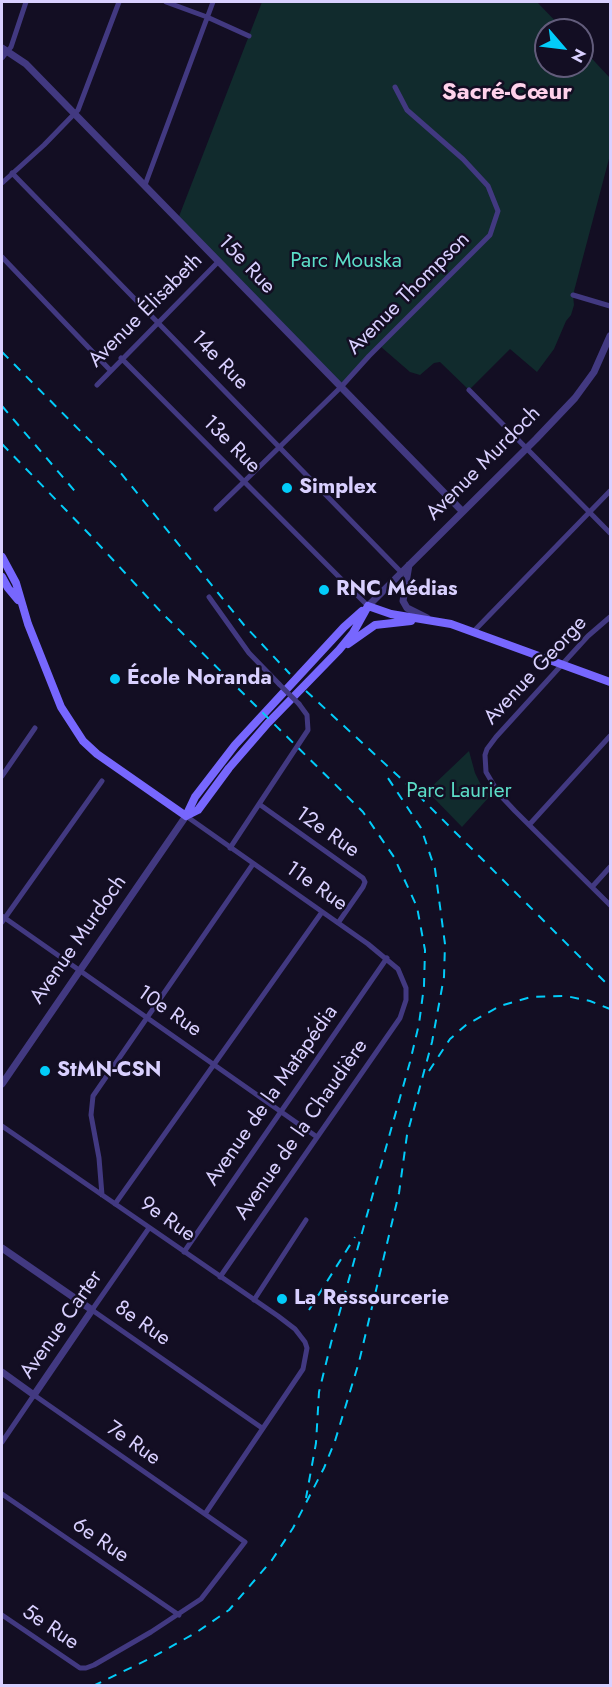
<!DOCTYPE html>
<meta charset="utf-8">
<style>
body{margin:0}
#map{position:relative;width:612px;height:1687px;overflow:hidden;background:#130e23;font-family:Jost,sans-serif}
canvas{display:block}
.frame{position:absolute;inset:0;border:3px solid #d9d0ff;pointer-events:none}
.north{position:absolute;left:534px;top:18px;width:60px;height:60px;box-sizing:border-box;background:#130e23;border:2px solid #625c7b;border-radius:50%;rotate:118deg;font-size:16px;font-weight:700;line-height:24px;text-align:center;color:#d9d0ff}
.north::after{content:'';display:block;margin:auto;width:21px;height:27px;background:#02ccf9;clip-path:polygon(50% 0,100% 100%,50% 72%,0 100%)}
</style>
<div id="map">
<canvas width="612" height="1687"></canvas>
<div class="frame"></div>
<div class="north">N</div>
</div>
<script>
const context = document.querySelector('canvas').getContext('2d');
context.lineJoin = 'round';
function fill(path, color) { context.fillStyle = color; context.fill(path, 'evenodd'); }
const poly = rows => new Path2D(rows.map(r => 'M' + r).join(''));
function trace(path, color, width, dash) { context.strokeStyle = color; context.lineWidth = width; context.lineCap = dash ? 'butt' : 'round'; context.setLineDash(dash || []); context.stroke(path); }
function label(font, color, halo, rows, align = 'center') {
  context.font = font + ' Jost,sans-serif'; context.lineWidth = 5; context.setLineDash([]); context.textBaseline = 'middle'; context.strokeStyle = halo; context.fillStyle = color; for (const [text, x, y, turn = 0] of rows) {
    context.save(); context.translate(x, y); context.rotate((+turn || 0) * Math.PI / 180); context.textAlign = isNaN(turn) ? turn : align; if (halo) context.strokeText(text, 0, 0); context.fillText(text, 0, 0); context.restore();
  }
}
fill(poly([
 [262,2,537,2,564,30,546,30,546,66,582,66,582,48,610,78,610,155,573,295,574,305,571,315,566,321,554,349,537,372,510,349,469,390,440,362,434,363,420,375,410,372,380,346,341,387,178,219],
 [469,751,475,773,481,785,490,796,462,827,427,791]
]), '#112b2d');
trace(poly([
 [166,2,207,17,249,36],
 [2,58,11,47,26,2],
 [12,173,401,572],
 [2,183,44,145,78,110,119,2],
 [145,185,213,2],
 [2,257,110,370],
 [573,295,610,306],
 [121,358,368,606],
 [97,385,219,261],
 [469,390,610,533],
 [216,509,341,387,369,356,490,235,498,211,488,186,463,159,407,110,395,87],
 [209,597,249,653,279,684],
 [610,617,588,636,496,737,487,749,485,755,486,772,499,794,515,811,610,905],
 [473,632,610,491],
 [2,776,35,728],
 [259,804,363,878,365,882,363,887,338,923],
 [186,816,368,944,398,969,406,988,406,1000,400,1018,220,1277],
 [529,825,610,736],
 [230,848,308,730,307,715,299,704],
 [592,887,610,867],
 [2,916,317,1137],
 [2,922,102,781],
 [2,1126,278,1316,295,1329,305,1342,307,1348,303,1369,205,1514],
 [102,1195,99,1158,91,1115,93,1096,253,864],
 [115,1204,322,912],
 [149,1228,92,1310,262,1428],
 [184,1252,387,958],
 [254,1300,306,1220],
 [2,1442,34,1395,245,1542,201,1599,151,1632,94,1665,86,1668,80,1668,2,1615],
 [2,1494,179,1615]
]), '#423981', 5);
trace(poly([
 [2,48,26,64,462,511],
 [409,565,403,601,407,608,427,618],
 [368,606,536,439,575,398,594,372,610,336],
 [2,1084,186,816],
 [2,1248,92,1310,34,1395,2,1372]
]), '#423981', 7);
trace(poly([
 [2,557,16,583,28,624,61,707,83,741,97,754,186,816],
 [2,577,8,588,18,600],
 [368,606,391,614,451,624,610,682],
 [348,644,375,625,411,621],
 [186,816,198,810,229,768,268,723,339,650,353,633,368,606],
 [186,816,195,797,235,745,344,627,362,611]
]), '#7767fe', 8);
trace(poly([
 [2,352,116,467,244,625,290,674],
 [2,406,79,496],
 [2,444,91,536,162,613,363,812,394,857,417,907,425,950,424,986,419,1024,410,1062,331,1343,319,1392,316,1443,306,1498],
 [306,691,408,785,610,987],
 [429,1071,450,1039,466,1025,500,1006,531,997,566,996,590,1001,610,1009],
 [309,1310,355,1237],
 [93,1686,151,1658,197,1632,229,1610,272,1560,293,1528,324,1468,335,1441,359,1362,399,1193,407,1135,432,1042,444,977,445,944,435,869,421,828,384,772]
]), '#02ccf9', 2, [9, 8]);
trace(poly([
 [279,684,299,704]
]), '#423981', 5);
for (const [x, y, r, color] of [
 [287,488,6,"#02ccf9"],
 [324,590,6,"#02ccf9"],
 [115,679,6,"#02ccf9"],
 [45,1071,6,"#02ccf9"],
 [282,1299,6,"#02ccf9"]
]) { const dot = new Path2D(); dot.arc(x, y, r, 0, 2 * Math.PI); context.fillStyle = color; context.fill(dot); trace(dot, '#130e23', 2); }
label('21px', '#5cdec8', '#130e23', [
 ["Parc Mouska",346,262],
 ["Parc Laurier",459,792]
]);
label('21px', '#d9d0ff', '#130e23', [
 ["15e Rue",246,265,46],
 ["Avenue Thompson",409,294,-45],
 ["Avenue Élisabeth",146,311,-45],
 ["14e Rue",219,361,46],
 ["13e Rue",231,445,45],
 ["Avenue Murdoch",484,464,-45],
 ["Avenue George",536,671,-47],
 ["12e Rue",327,833,35],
 ["11e Rue",316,887,35],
 ["Avenue Murdoch",79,940,-55],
 ["10e Rue",169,1012,35],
 ["Avenue de la Matapédia",272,1096,-55],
 ["Avenue de la Chaudière",302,1130,-55],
 ["9e Rue",167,1220,35],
 ["8e Rue",142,1324,35],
 ["Avenue Carter",62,1325,-55],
 ["7e Rue",133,1444,35],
 ["6e Rue",100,1541,34],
 ["5e Rue",50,1628,34]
]);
label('bold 21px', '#d9d0ff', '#130e23', [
 ["Simplex",299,488],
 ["RNC Médias",336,590],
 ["École Noranda",127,679],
 ["StMN-CSN",57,1071],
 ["La Ressourcerie",294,1299]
], 'left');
label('bold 24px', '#ffd2eb', '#130e23', [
 ["Sacré-Cœur",507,93]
]);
</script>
